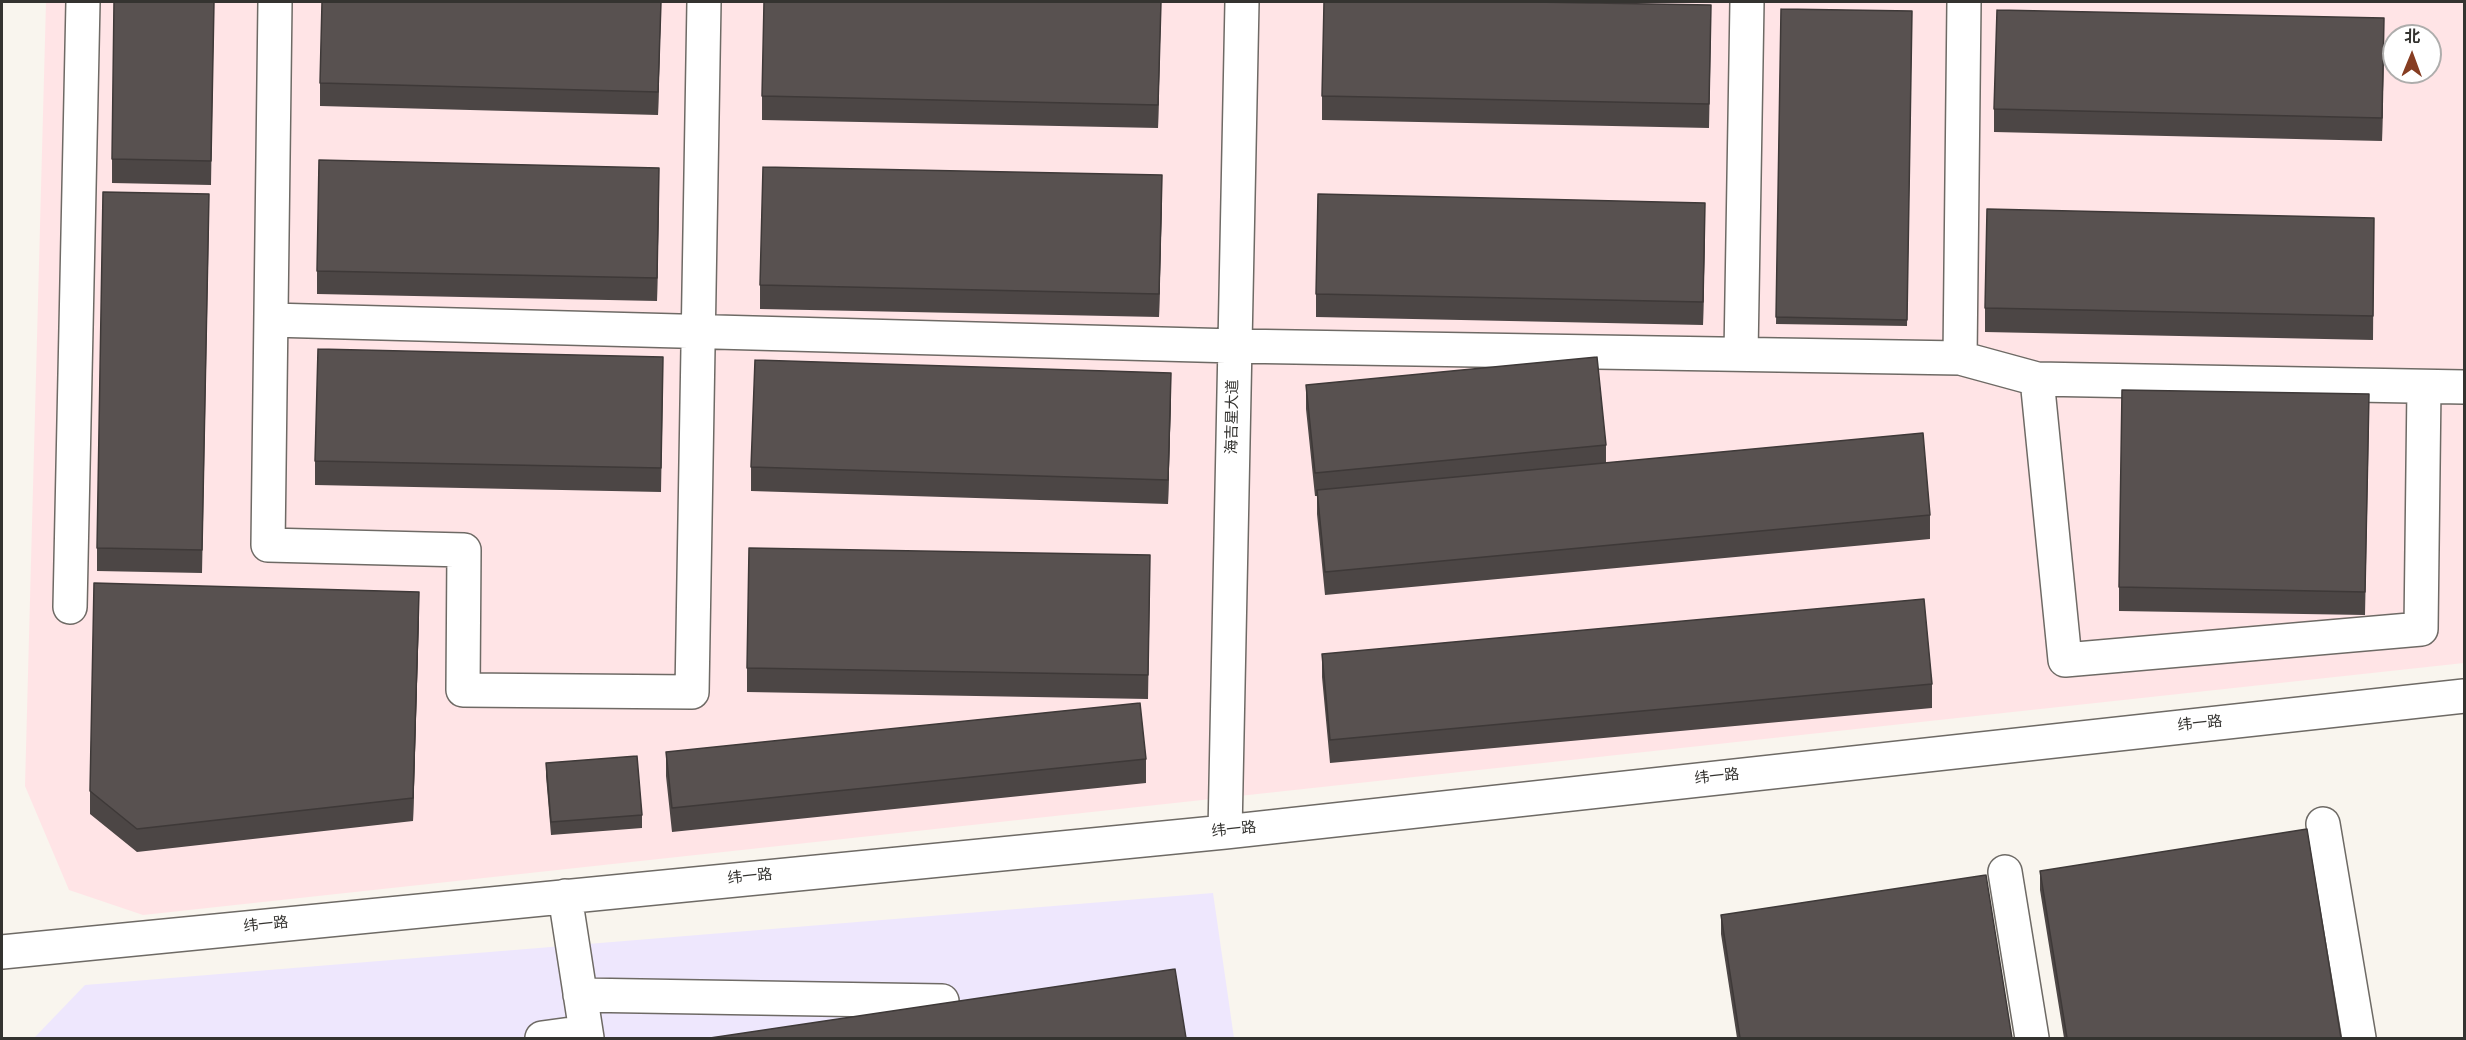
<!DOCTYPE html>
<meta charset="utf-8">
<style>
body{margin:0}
#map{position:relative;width:2466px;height:1040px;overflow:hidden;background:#f9f5ee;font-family:Overpass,"Noto Sans SC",sans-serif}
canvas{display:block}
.frame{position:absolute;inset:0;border:3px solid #343330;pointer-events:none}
.north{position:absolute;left:2382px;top:24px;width:60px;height:60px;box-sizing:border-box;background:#fff;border:2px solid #aeadac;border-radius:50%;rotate:1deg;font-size:16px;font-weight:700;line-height:24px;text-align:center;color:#343330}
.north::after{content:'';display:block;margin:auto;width:21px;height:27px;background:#863d22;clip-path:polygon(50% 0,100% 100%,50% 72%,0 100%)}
</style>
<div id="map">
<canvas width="2466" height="1040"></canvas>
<div class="frame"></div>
<div class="north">北</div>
</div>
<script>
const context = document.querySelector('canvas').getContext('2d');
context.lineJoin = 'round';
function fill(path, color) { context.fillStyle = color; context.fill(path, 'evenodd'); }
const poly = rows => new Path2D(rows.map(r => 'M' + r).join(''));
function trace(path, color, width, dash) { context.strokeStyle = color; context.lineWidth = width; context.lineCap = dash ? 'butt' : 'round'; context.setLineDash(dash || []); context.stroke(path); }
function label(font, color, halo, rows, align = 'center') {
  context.font = font + ' Overpass,"Noto Sans SC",sans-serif'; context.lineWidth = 6; context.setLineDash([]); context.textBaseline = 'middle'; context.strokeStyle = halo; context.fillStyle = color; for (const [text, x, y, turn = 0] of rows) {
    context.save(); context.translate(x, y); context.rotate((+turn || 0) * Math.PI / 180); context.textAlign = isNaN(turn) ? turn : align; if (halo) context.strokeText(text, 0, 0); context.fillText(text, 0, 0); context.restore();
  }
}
fill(poly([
 [46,2,2464,2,2464,663,143,915,69,890,25,786],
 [2394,36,2430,36,2430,72,2394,72]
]), '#ffe4e6');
fill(poly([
 [1213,893,1234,1038,34,1038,85,985]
]), '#eee7fd');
const minor = poly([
 [275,2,268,545,464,550,463,690,692,692,704,2],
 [271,320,1235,346,1960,358,1964,2],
 [1741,354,1747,2],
 [1960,358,2037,379,2464,387],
 [2037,379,2065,660,2421,629,2424,387],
 [70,607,83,2],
 [2323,824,2359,1038],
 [1225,832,1242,2],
 [2005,872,2032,1038],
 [565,896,587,1038],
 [2,952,1225,832,2464,696],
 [580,995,942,1001],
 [542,1038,586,1032]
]);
trace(minor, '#6e6a65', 36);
trace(minor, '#fff', 33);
fill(poly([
 [214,2,211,185,112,183,112,159],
 [661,2,658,115,320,106,320,83],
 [1161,2,1158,128,762,120,762,96],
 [1781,9,1912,11,1907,326,1776,324],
 [1711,29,1709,128,1322,120,1322,96],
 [2384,42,2382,141,1994,132,1994,109],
 [659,191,657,301,317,294,317,271],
 [1162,198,1159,317,760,309,760,285],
 [209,217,202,573,97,571,97,548],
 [2374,218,2373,340,1985,332,1985,308],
 [1705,227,1703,325,1316,317,1316,294],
 [663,381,661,492,315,485,315,461],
 [1306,385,1606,445,1606,463,1930,515,1930,539,1325,595,1317,514,1317,496,1315,496,1306,409],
 [1171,397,1168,504,751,491,751,467],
 [2369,418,2365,615,2119,611,2119,587],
 [1150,578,1148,699,747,692,747,668],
 [419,615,413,821,137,852,90,814,90,791],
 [1322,654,1932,684,1932,708,1330,763,1322,677],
 [666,752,1146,759,1146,783,672,832,666,776],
 [546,763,642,815,642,828,551,835,546,776],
 [2040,871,2341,1038,2064,1038,2040,890],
 [1721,915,2012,1038,1737,1038,1721,934]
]), '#4c4645');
fill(poly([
 [661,2,658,115,658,92],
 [1161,2,1158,128,1158,105],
 [2384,18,2384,42,2382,141,2382,118],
 [659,168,659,191,657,301,657,278],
 [1162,175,1162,198,1159,317,1159,294],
 [1705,203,1705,227,1703,325,1703,302],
 [1171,373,1171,397,1168,504,1168,480],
 [419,592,419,615,413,821,413,798]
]), '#3e3938');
const building = poly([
 [114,2,214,2,211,161,112,159,114,2],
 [322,2,661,2,658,92,320,83,322,2],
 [764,2,1161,2,1158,105,762,96,764,2],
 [1324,2,1532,2,1711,5,1709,104,1322,96,1324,2],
 [1781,9,1912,11,1907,320,1776,317,1781,9],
 [1997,10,2384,18,2382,118,1994,109,1997,10],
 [319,160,659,168,657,278,317,271,319,160],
 [763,167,1162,175,1159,294,760,285,763,167],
 [103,192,209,194,202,550,97,548,103,192],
 [1318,194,1705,203,1703,302,1316,294,1318,194],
 [1987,209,2374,218,2373,316,1985,308,1987,209],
 [318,349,663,357,661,468,315,461,318,349],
 [1597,357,1606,445,1315,473,1306,385,1597,357],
 [755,360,1171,373,1168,480,751,467,755,360],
 [2122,390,2369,394,2365,592,2119,587,2122,390],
 [1923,433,1930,515,1325,572,1317,490,1923,433],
 [749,548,1150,555,1148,675,747,668,749,548],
 [94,583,419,592,413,798,137,829,90,791,94,583],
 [1924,599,1932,684,1330,740,1322,654,1924,599],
 [1140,703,1146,759,672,808,666,752,1140,703],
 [637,756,642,815,551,822,546,763,637,756],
 [2307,829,2341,1038,2067,1038,2040,871,2307,829],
 [1986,875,2012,1038,1740,1038,1721,915,1986,875],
 [1175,969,1186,1038,710,1038,1175,969]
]);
fill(building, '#585150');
trace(building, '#3e3938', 1.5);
label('15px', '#343330', '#fff', [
 ["海吉星大道",1234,417,-89],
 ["纬一路",2200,725,-6],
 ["纬一路",1717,778,-6],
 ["纬一路",1234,831,-6],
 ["纬一路",750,878,-6],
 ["纬一路",266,926,-6]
]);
</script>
